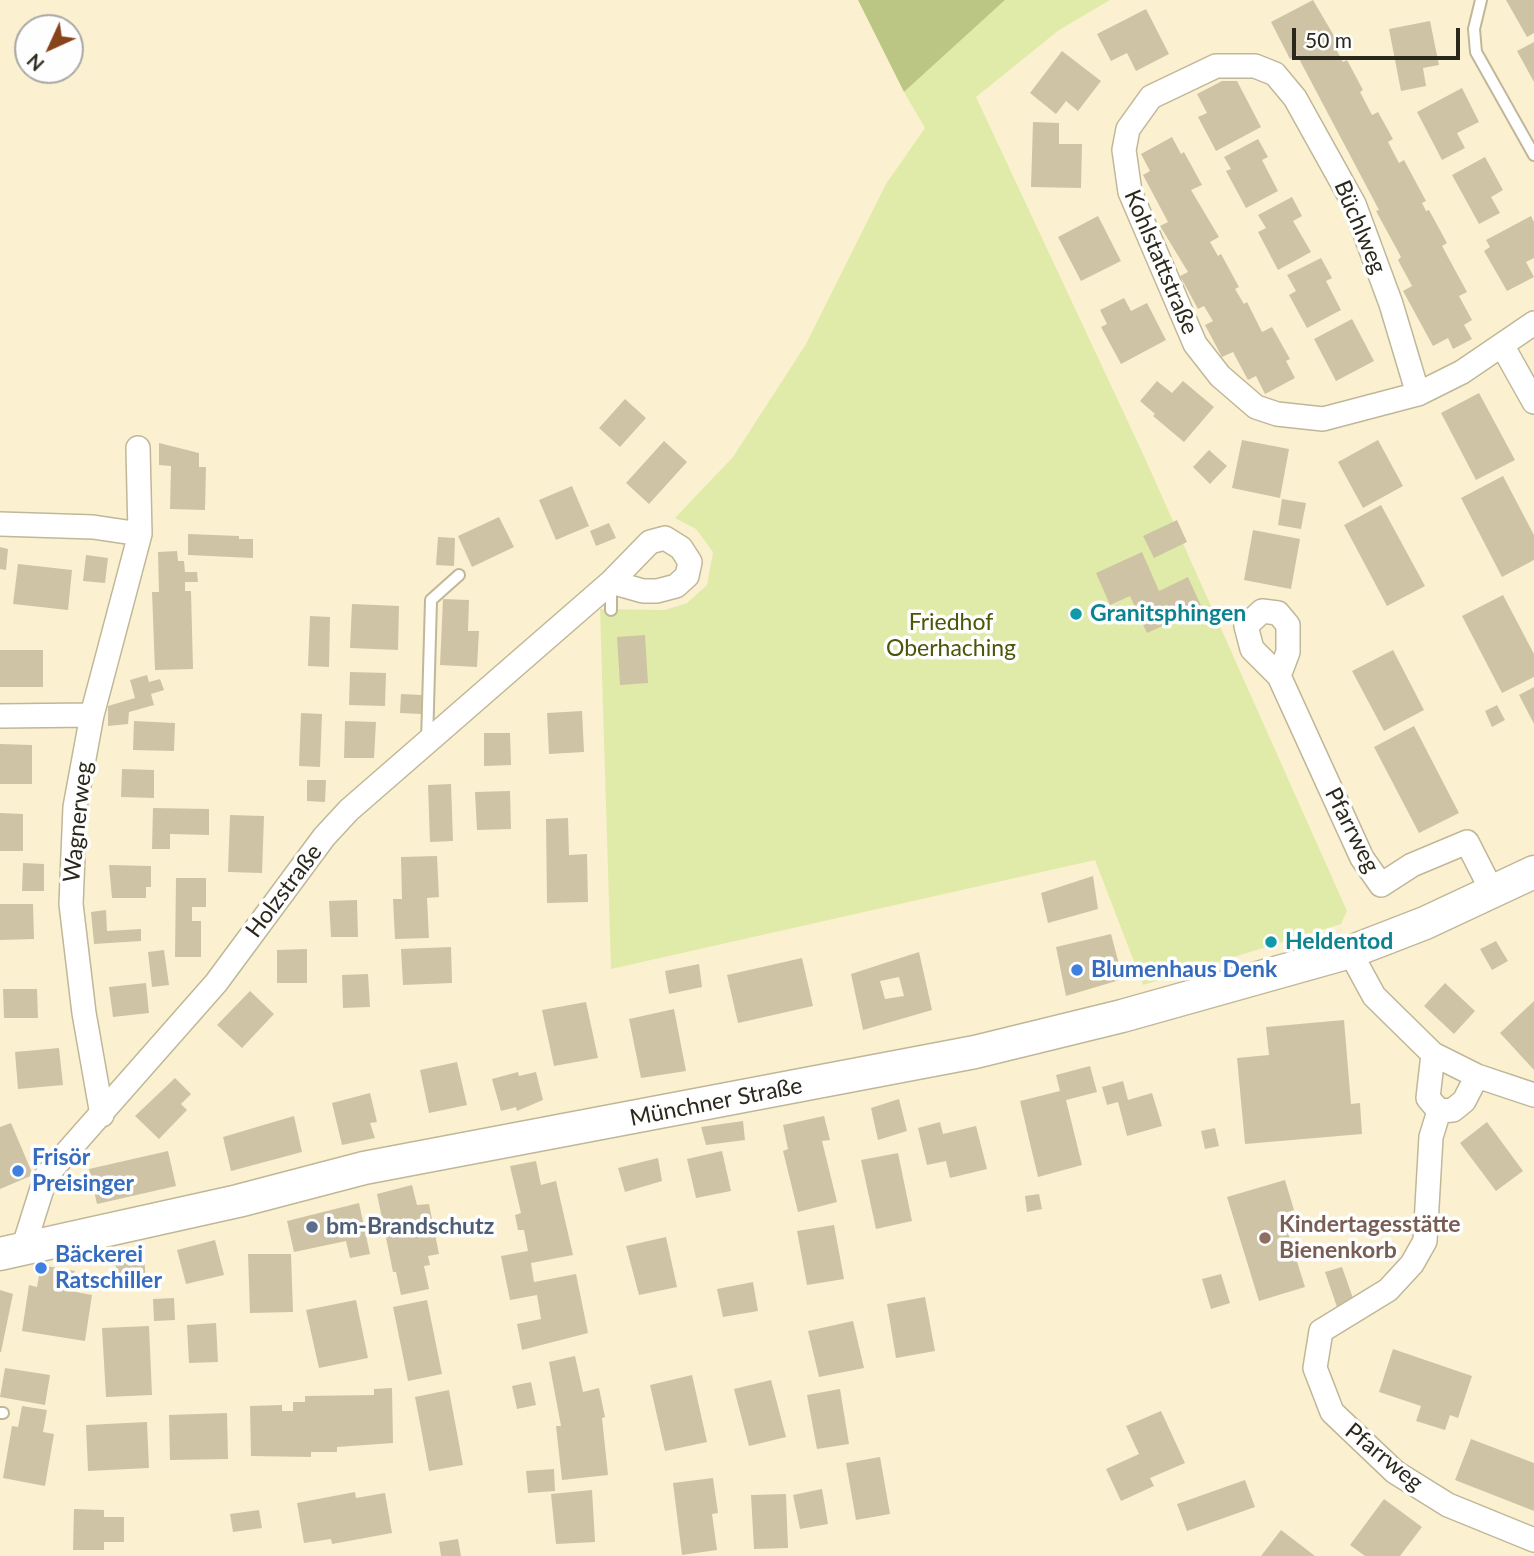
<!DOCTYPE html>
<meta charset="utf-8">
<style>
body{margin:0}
#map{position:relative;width:1534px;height:1556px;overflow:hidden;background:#fbf1d1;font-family:Lato,sans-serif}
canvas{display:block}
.north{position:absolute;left:14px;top:14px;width:70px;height:70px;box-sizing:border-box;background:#fefefe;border:2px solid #a9a8a3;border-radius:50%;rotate:225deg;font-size:19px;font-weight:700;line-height:28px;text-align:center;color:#2a271b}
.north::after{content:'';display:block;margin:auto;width:24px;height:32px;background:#88421c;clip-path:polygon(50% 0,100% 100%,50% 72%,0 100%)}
.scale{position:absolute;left:1292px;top:28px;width:168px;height:32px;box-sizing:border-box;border:4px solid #2a271b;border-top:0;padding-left:9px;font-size:21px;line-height:24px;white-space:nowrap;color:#2a271b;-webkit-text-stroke:5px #fefefe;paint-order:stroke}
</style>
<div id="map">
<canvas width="1534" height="1556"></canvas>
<div class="north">N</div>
<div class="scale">50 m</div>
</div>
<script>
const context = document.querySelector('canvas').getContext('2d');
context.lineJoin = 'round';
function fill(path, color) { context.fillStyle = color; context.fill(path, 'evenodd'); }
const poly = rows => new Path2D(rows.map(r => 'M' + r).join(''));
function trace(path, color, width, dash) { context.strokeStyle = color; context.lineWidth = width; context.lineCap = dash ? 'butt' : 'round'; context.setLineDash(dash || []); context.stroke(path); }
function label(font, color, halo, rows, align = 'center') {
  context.font = font + ' Lato,sans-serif'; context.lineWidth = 7; context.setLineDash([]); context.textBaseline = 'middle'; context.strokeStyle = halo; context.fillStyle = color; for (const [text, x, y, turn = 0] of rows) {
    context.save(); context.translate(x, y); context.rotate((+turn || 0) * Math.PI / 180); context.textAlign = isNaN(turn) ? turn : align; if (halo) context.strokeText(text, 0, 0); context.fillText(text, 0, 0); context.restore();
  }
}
fill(poly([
 [1005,0,1110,0,1059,30,976,97,1144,456,1347,911,1341,924,1143,985,1095,860,611,969,600,609,665,610,687,603,707,585,713,552,696,529,675,518,733,457,806,344,886,184,925,128,904,92]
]), '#e0eba9');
fill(poly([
 [858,0,1005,0,904,92]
]), '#bbc685');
fill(poly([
 [1313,0,1340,46,1336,49,1343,62,1347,60,1363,90,1360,92,1372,115,1378,112,1393,139,1388,142,1399,163,1404,160,1426,201,1422,203,1426,211,1429,210,1447,243,1442,246,1467,292,1459,296,1472,320,1464,325,1472,339,1453,349,1448,338,1433,346,1403,291,1412,286,1398,260,1401,257,1376,211,1379,210,1297,55,1290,59,1271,22],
 [1506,0,1534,0,1534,33,1527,37],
 [1146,9,1169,54,1136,71,1127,53,1111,61,1097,34],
 [1430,21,1439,65,1423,68,1426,86,1401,91,1389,29],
 [1534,42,1534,82,1517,51],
 [1062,51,1101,81,1078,111,1066,101,1056,114,1030,93],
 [1222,81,1237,81,1261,127,1216,151,1198,117,1207,113,1197,94],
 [1462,88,1479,122,1457,133,1465,148,1442,160,1417,112],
 [1033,122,1059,123,1059,144,1082,144,1081,188,1031,187],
 [1172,137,1181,154,1184,152,1202,185,1191,190,1219,237,1210,242,1218,256,1221,254,1239,287,1235,289,1244,304,1247,302,1262,332,1272,327,1290,359,1286,361,1295,378,1265,394,1256,376,1248,380,1233,352,1222,357,1205,325,1213,321,1204,306,1198,309,1180,276,1188,272,1160,226,1168,222,1143,175,1150,171,1141,154],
 [1258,139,1268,157,1262,160,1278,191,1246,208,1226,171,1231,169,1224,157],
 [1485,157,1503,190,1491,197,1500,213,1479,224,1452,175],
 [1292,197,1302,216,1293,221,1311,252,1278,270,1258,232,1266,228,1258,215],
 [1098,216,1121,261,1081,281,1058,237],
 [1531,216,1534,222,1534,258,1526,262,1534,277,1507,291,1484,251,1490,247,1486,240],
 [1321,258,1332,278,1326,281,1341,310,1307,328,1289,295,1296,291,1287,275],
 [1124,298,1131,311,1147,303,1166,340,1121,364,1101,327,1107,324,1100,310],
 [1352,319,1374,361,1336,381,1314,339],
 [1157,381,1172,393,1183,381,1214,407,1184,442,1153,416,1155,414,1140,401],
 [1479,393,1515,460,1476,480,1441,413],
 [625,399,646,418,620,447,599,428],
 [1242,440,1289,449,1280,498,1232,488],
 [1378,440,1403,486,1363,508,1338,462],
 [664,441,687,462,649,504,626,483],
 [159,443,199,453,199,467,206,467,205,510,170,509,171,466,159,465],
 [1209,450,1227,466,1210,484,1193,467],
 [1503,476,1534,535,1534,560,1502,577,1461,498],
 [572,486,589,526,556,540,539,500],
 [1282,499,1306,503,1301,529,1278,525],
 [1381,505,1425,586,1387,606,1344,525],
 [499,517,514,547,472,567,458,536],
 [1177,520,1187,542,1154,558,1143,536],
 [609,523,616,538,596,546,590,531],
 [1253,530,1300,539,1291,589,1244,580],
 [188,534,239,536,239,539,253,539,253,558,188,555],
 [438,537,455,538,454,566,436,565],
 [0,547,8,549,6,570,0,569],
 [177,551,178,561,184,561,185,572,197,572,198,582,185,582,185,591,191,591,193,669,155,670,152,592,159,592,158,552],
 [1142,552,1159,591,1188,577,1202,608,1147,633,1130,596,1110,605,1096,573],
 [86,555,108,558,105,583,83,581],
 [18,564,72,570,68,610,13,604],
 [1503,595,1534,654,1534,677,1502,693,1462,616],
 [443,599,469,600,468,631,479,631,477,667,440,665],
 [352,604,399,606,398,650,350,648],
 [310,616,330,617,329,667,308,666],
 [645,635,648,683,620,685,617,637],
 [0,650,43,650,43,687,0,687],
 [1393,650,1424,710,1384,731,1352,671],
 [350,672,386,673,385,706,349,705],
 [147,675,149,682,160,679,164,690,151,694,154,705,129,712,128,724,108,726,108,706,135,698,130,680],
 [1534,687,1534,724,1519,695],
 [401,694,422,695,421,714,400,713],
 [1497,705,1505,720,1492,727,1485,711],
 [582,711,584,752,549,754,547,713],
 [301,713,322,714,320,767,299,766],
 [134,721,175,723,174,751,133,750],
 [345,721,376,722,374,758,344,758],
 [1414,726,1459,813,1419,833,1374,747],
 [484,733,510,733,511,765,484,766],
 [0,744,32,745,32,784,0,784],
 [122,769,154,770,154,798,121,797],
 [307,780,326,780,325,802,307,801],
 [451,784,453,841,430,842,428,785],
 [510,791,511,829,477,830,475,792],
 [153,808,209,809,209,835,170,834,170,849,152,849],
 [0,813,23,814,23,851,0,851],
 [230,815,264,816,262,873,228,872],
 [568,818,569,855,587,854,588,902,547,903,546,819],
 [437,856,439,897,427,898,429,938,395,939,393,899,402,899,401,857],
 [23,863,44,864,44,891,22,891],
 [109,865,151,866,151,887,146,887,146,898,112,898],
 [1093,876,1098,909,1048,923,1041,893],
 [176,878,206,878,206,907,192,907,192,921,201,921,201,957,175,957],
 [357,900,358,937,331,937,329,901],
 [0,904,33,904,34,939,0,940],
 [106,910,107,931,141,929,141,941,94,944,91,912],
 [1111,934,1123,979,1066,996,1056,947],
 [1496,941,1508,961,1492,970,1480,949],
 [451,947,452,983,403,985,401,949],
 [307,949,307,983,277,983,277,950],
 [164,950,169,985,152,987,148,952],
 [919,952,932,1010,863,1030,851,974],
 [899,977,904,996,885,999,880,981],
 [802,958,813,1006,738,1023,727,975],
 [699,964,702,987,669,994,665,971],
 [368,974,370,1007,343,1008,342,975],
 [146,983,149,1013,113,1017,109,987],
 [1445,983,1475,1011,1454,1034,1424,1006],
 [3,989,37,989,38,1018,4,1018],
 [250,991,274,1014,242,1048,217,1025],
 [1534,1001,1534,1070,1500,1033],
 [586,1002,598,1058,554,1066,542,1010],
 [674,1009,686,1071,641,1078,629,1019],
 [1344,1020,1351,1104,1360,1103,1362,1134,1245,1144,1237,1058,1269,1055,1266,1027],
 [59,1048,63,1085,18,1089,15,1052],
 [457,1062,467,1105,429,1113,420,1070],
 [1090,1066,1097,1092,1066,1100,1082,1165,1038,1177,1020,1101,1060,1091,1056,1075],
 [518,1072,519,1076,536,1072,543,1100,517,1111,516,1107,501,1111,492,1079],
 [175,1078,191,1094,181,1104,187,1110,159,1139,135,1116],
 [1123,1081,1128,1100,1152,1093,1162,1126,1127,1136,1118,1102,1107,1105,1102,1087],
 [370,1093,377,1122,370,1123,375,1138,342,1145,332,1103],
 [899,1099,907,1131,878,1140,871,1108],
 [294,1116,302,1152,231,1171,223,1137],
 [824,1116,830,1140,822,1141,837,1202,798,1212,783,1151,788,1149,783,1125],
 [743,1121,745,1140,706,1145,701,1127],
 [940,1122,943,1134,976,1126,987,1169,950,1178,946,1161,927,1165,918,1128],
 [1487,1122,1523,1171,1496,1191,1460,1143],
 [11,1123,33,1175,0,1189,0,1127],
 [1215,1128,1219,1146,1205,1149,1201,1131],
 [168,1151,176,1186,97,1204,89,1169],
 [722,1151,731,1191,696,1198,687,1159],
 [898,1153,912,1221,876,1229,861,1160],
 [658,1158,662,1181,625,1192,618,1168],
 [536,1161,541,1185,556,1181,573,1255,531,1263,534,1282,576,1274,588,1333,522,1350,517,1324,541,1319,537,1295,510,1300,501,1256,528,1251,524,1230,518,1230,515,1215,521,1213,510,1166],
 [1285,1180,1294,1210,1282,1214,1305,1287,1259,1301,1227,1197],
 [412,1185,417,1205,429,1204,439,1254,428,1256,430,1265,424,1266,429,1289,401,1295,396,1272,393,1272,377,1194],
 [1039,1194,1042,1209,1027,1212,1025,1196],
 [359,1203,370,1254,350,1258,346,1241,294,1252,287,1221],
 [834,1225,844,1279,807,1285,797,1231],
 [666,1237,677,1287,639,1295,626,1246],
 [215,1240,224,1275,186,1284,177,1250],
 [248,1254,291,1254,293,1312,250,1313],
 [144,1256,146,1282,117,1284,115,1258],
 [41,1265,75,1271,71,1291,92,1295,85,1341,22,1331,29,1285,37,1287],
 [1342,1267,1355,1304,1338,1310,1325,1272],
 [1221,1274,1230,1303,1211,1309,1202,1279],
 [753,1282,758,1311,723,1317,717,1289],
 [0,1290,13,1294,1,1352,0,1352],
 [925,1297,935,1351,896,1358,887,1304],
 [174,1298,175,1320,154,1321,153,1299],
 [356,1300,368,1358,319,1368,306,1310],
 [427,1300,442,1374,408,1381,393,1307],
 [853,1321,864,1368,819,1377,808,1331],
 [216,1323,218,1362,189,1363,187,1325],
 [149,1326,152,1395,106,1397,102,1328],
 [1393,1349,1472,1376,1458,1418,1450,1415,1445,1430,1416,1421,1421,1406,1379,1392],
 [575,1356,583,1392,599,1388,605,1417,602,1418,608,1475,562,1480,556,1426,561,1426,549,1362],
 [5,1368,50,1375,45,1405,0,1397],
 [692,1375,707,1442,665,1451,650,1385],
 [771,1380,786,1437,749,1446,734,1389],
 [531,1382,536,1405,517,1409,512,1386],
 [392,1388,393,1443,337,1447,337,1452,311,1452,311,1457,251,1456,250,1406,282,1405,282,1411,293,1411,293,1402,305,1402,305,1396,374,1395,374,1389],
 [840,1389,849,1444,817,1449,807,1395],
 [449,1390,463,1465,429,1471,415,1397],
 [22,1406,47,1410,43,1432,54,1434,45,1486,3,1478,12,1426,18,1427],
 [1161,1411,1185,1463,1150,1478,1154,1486,1121,1501,1106,1469,1139,1454,1126,1426],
 [227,1413,228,1459,170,1460,169,1415],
 [147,1422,149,1468,88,1471,86,1425],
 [1471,1439,1534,1463,1534,1511,1455,1480],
 [880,1457,890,1514,856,1520,846,1463],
 [554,1469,555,1491,528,1493,526,1471],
 [713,1478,718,1513,712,1514,717,1550,682,1555,673,1483],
 [1245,1480,1255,1507,1187,1531,1177,1504],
 [822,1489,828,1524,800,1529,793,1495],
 [592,1490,595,1542,556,1544,551,1494],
 [355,1492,356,1498,385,1493,392,1533,332,1544,331,1539,304,1543,297,1503],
 [786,1494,788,1548,754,1549,751,1495],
 [1384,1499,1422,1527,1400,1556,1365,1556,1350,1545],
 [74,1509,104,1510,104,1517,124,1517,124,1542,104,1542,104,1550,73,1550],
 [259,1510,262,1528,233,1532,230,1514],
 [1281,1530,1315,1556,1261,1556],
 [458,1539,461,1556,441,1556,439,1542]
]), '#cec4a5');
const lane = poly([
 [1481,0,1474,29,1476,52,1534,155],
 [611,610,611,585],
 [427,742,431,600,459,575],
 [0,1413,3,1413]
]);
const street = poly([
 [1502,345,1534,402],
 [1418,394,1391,304,1354,204,1295,98,1275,74,1255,66,1216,66,1151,97,1128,129,1124,150,1130,192,1195,344,1220,376,1256,407,1277,414,1323,419,1418,394,1462,372,1534,323],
 [0,524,93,527,140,534],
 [1279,676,1288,652,1288,625,1278,613,1262,611,1246,626,1252,649,1279,676,1362,858,1381,885,1412,865,1467,842,1492,891],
 [0,716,92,715],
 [1350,952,1374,996,1433,1054,1477,1076,1534,1095],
 [1433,1054,1428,1098,1439,1111,1453,1110,1464,1101,1477,1076],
 [1439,1111,1431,1137,1425,1241,1412,1264,1388,1290,1321,1331,1315,1368,1332,1412,1395,1472,1448,1505,1534,1540],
 [102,1115,84,1013,71,904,75,807,92,715,140,534,138,448],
 [22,1252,46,1176,216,983,324,837,349,810,611,582,650,542,665,538,681,548,690,562,687,576,676,586,657,591,643,591,611,582]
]);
const secondary = poly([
 [0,1254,238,1201,364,1168,975,1052,1122,1016,1350,952,1425,923,1534,872]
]);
trace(lane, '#c0b798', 14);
trace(street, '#c0b798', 26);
trace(secondary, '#c0b798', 35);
trace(lane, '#fff', 10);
trace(street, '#fff', 23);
trace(secondary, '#fff', 32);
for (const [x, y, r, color] of [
 [1076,614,7,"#0f9aa8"],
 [1271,942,7,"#0f9aa8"],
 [1077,970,7,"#3f7fe0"],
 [18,1171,7,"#3f7fe0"],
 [312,1227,7,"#5c6f8a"],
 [1265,1238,7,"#8d6e63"],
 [41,1268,7,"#3f7fe0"]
]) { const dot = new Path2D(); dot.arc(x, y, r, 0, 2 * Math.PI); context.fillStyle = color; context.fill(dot); trace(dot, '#fefefe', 2.5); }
label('23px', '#2a271b', '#fefefe', [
 ["Büchlweg",1360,227,67],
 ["Kohlstattstraße",1161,262,67],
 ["Wagnerweg",78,822,-84],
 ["Pfarrweg",1352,830,63],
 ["Holzstraße",284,891,-53],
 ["Münchner Straße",716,1102,-11],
 ["Pfarrweg",1384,1457,39]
]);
label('bold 23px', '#0d838f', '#fefefe', [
 ["Granitsphingen",1090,614],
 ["Heldentod",1285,942]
], 'left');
label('23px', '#4d5509', '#fefefe', [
 ["Friedhof",951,623],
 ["Oberhaching",951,649]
]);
label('bold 23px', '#366cbe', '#fefefe', [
 ["Blumenhaus Denk",1091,970],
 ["Frisör",32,1158],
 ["Preisinger",32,1184],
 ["Bäckerei",55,1255],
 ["Ratschiller",55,1281]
], 'left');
label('bold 23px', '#785e54', '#fefefe', [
 ["Kindertagesstätte",1279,1225],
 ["Bienenkorb",1279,1251]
], 'left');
label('bold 23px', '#4e5e75', '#fefefe', [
 ["bm-Brandschutz",326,1227]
], 'left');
</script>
